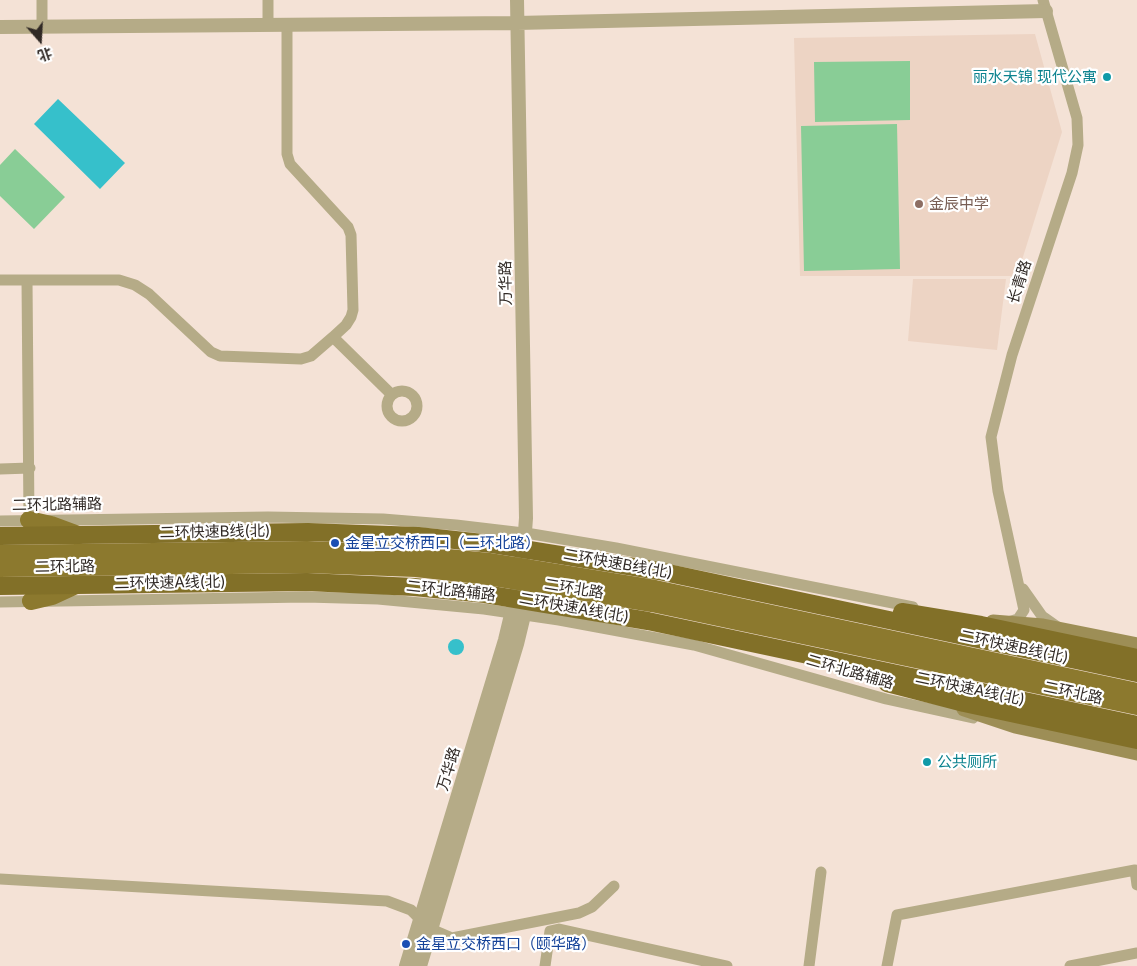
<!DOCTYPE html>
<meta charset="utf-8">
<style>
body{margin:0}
#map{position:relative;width:1137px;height:966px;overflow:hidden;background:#f4e2d6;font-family:Inter,"Noto Sans SC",sans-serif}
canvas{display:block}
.north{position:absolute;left:15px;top:15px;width:50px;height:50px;-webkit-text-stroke:4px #fff;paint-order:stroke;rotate:161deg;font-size:14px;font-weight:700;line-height:20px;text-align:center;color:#302925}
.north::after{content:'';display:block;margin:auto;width:18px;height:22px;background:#302925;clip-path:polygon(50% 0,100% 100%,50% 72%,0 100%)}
</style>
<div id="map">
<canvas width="1137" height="966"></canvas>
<div class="north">北</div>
</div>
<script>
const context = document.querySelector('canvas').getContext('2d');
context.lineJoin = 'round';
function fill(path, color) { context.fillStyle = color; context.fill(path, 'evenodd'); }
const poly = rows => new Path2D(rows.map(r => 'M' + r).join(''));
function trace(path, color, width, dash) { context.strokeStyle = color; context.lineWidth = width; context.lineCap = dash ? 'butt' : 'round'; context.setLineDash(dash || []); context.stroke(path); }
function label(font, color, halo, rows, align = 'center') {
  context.font = font + ' Inter,"Noto Sans SC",sans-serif'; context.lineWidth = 4.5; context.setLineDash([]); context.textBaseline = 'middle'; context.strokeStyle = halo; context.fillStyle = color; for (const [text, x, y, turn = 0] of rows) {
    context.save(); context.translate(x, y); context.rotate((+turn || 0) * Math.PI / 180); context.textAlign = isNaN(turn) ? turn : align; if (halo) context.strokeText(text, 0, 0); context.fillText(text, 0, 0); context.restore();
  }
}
fill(poly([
 [1035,34,1062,132,1017,276,800,276,794,38],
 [913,279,1006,279,997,350,908,341]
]), '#edd4c4');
fill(poly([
 [910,61,910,120,815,122,814,62],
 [897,124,900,269,804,271,801,126],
 [15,149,65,197,34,229,0,196,0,165]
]), '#89cd96');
fill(poly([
 [58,99,125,163,100,189,34,124],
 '448 647a8 8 0 1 1 16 0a8 8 0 1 1-16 0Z'
]), '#36c0cb');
trace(poly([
 [42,0,42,26],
 [268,0,268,24],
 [0,280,119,280,135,285,149,294,211,352,220,356,301,359,311,356,333,337,346,325,351,317,353,310,351,235,348,227,290,164,287,154,287,24],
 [27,280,29,520],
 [333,337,392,395],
 '387 406a15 15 0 1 1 30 0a15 15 0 1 1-30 0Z',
 [0,469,30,468],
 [0,521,268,517,383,519,456,525,532,534,616,548,913,607],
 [1023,589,1042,616,1059,628],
 [0,602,306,597,378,599,484,609,559,620,694,645,886,699,973,718],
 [1008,622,1018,619,1024,610,998,491,991,437,1012,355,1072,173,1078,145,1077,118,1043,0],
 [0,879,387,901,411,910,420,919],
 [431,929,452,938,579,913,592,907,614,886],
 [545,966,550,931,559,929,727,966],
 [809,966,821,872],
 [887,966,897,915,1135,870,1137,885],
 [1070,966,1137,953]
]), '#b5ab87', 11);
trace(poly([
 [517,0,526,518,523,559],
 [0,27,517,23,1046,11],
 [406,966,505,640,517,590],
 [420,966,517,644,532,582]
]), '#b5ab87', 14);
trace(poly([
 [993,622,1043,626,1137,645],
 [964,709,1015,726,1137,753]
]), '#9d8e56', 15);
trace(poly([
 [29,520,51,525,78,535],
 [0,554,307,550,417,555,489,562,655,589,1137,692],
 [0,568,307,564,416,568,488,576,652,603,1137,706],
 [31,601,52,596,78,584]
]), '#8c792e', 18);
trace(poly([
 [0,536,308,532,418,536,492,544,659,571,1137,673],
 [0,586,307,582,414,587,485,594,648,621,1137,725],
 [902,612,981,625,1137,658],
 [887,683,964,703,1137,740]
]), '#827028', 18);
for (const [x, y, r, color] of [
 [1107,77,5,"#0f9aa8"],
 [919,204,5,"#8d6e63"],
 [335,543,5,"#1a4fb4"],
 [927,762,5,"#0f9aa8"],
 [406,944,5,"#1a4fb4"]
]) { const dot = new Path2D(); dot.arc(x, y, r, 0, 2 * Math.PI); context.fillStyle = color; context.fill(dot); trace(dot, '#fff', 2); }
label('15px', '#0d838f', '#fff', [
 ["丽水天锦 现代公寓",1097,77],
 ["公共厕所",937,762,"left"]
], 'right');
label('15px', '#785e54', '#fff', [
 ["金辰中学",929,204]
], 'left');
label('15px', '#302925', '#fff', [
 ["长青路",1020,282,-72],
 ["万华路",506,283,-91],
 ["二环北路辅路",57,505,-1],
 ["二环快速B线(北)",215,532,-1],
 ["二环快速B线(北)",618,564,10],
 ["二环北路",65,567,-1],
 ["二环快速A线(北)",170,583,-1],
 ["二环北路",574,589,9],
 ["二环北路辅路",451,591,6],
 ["二环快速A线(北)",574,608,10],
 ["二环快速B线(北)",1014,647,12],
 ["二环北路辅路",850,672,16],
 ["二环快速A线(北)",970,689,12],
 ["二环北路",1073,693,12],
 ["万华路",449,769,-73]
]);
label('15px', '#164399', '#fff', [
 ["金星立交桥西口（二环北路）",345,543],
 ["金星立交桥西口（颐华路）",416,944]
], 'left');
</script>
